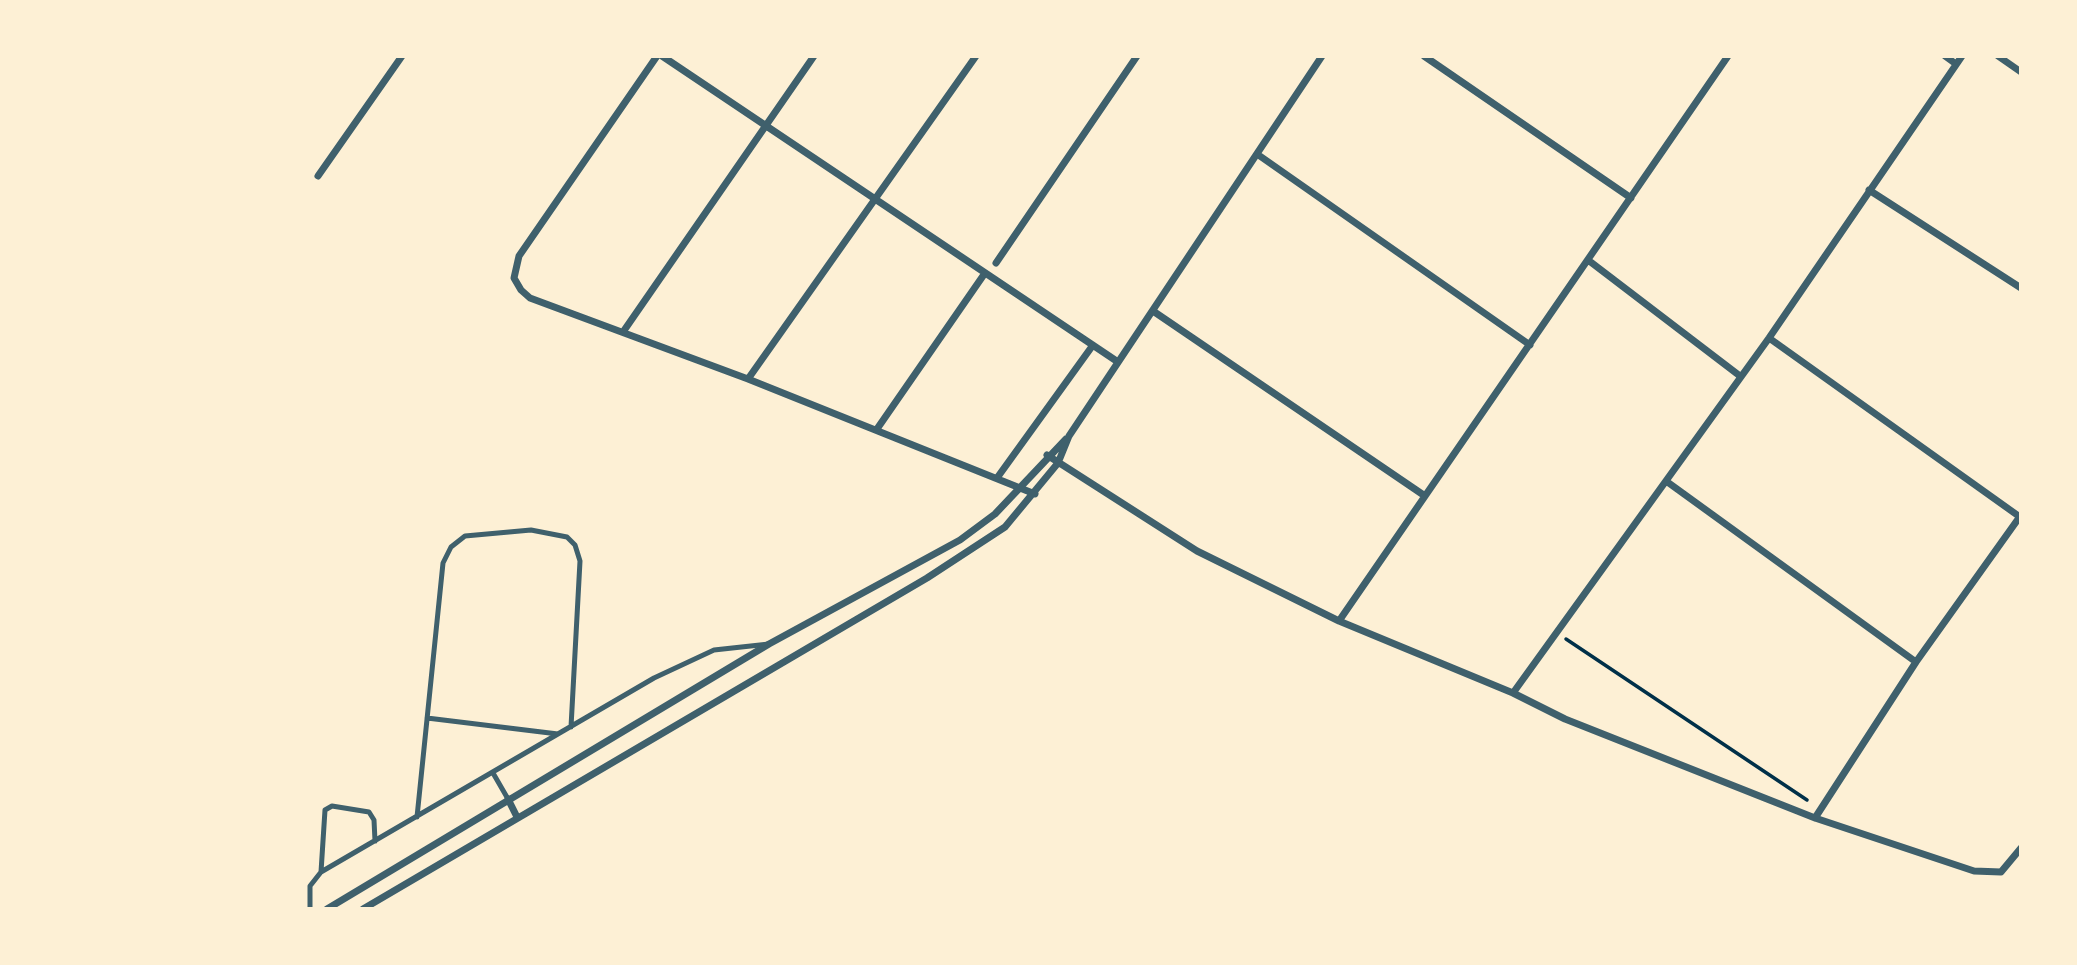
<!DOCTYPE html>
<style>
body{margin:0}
#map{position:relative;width:2077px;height:965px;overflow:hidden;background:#fdf0d5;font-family:Roboto,sans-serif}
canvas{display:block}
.frame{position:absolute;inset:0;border:58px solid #fdf0d5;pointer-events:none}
</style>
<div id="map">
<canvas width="2077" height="965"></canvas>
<div class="frame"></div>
</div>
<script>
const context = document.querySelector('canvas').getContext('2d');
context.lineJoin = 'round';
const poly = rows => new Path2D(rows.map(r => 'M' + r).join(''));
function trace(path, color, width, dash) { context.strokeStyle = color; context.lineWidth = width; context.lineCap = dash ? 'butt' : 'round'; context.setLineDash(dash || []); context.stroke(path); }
trace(poly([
 [1566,639,1807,800]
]), '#003049', 3.5);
trace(poly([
 [427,718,558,734],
 [493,773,508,799],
 [417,817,443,563,451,547,465,536,531,530,567,537,575,545,580,561,571,727],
 [321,872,325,810,332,806,369,812,374,820,375,841],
 [310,909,310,886,321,872,654,678,714,650,769,644]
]), '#3f606c', 5);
trace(poly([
 [657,56,519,256,514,278,521,290,530,298,748,379,1035,494],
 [662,56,1118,362],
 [1424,56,1631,198],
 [1945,56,1956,64],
 [1998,56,2021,72],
 [1257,154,1530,345],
 [318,176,402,56],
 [1869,190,2021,288],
 [1588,260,1740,376],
 [996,263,1137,56],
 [1153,311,1425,496],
 [623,332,814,56],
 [1769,338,2020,517],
 [748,379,976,56],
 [877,429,985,273],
 [1047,455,1197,551,1339,621,1513,693,1565,719,1815,818,1974,871,2001,872,2021,848],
 [997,478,1093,345],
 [1666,481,1916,662],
 [1339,621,1728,56],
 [1513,693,1769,338,1962,56],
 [508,799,517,817],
 [1815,818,1916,662,2021,515],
 [327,909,769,644,960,540,995,514,1066,439],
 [363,909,927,578,1005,527,1058,463,1069,436,1322,56]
]), '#3f606c', 7);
</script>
